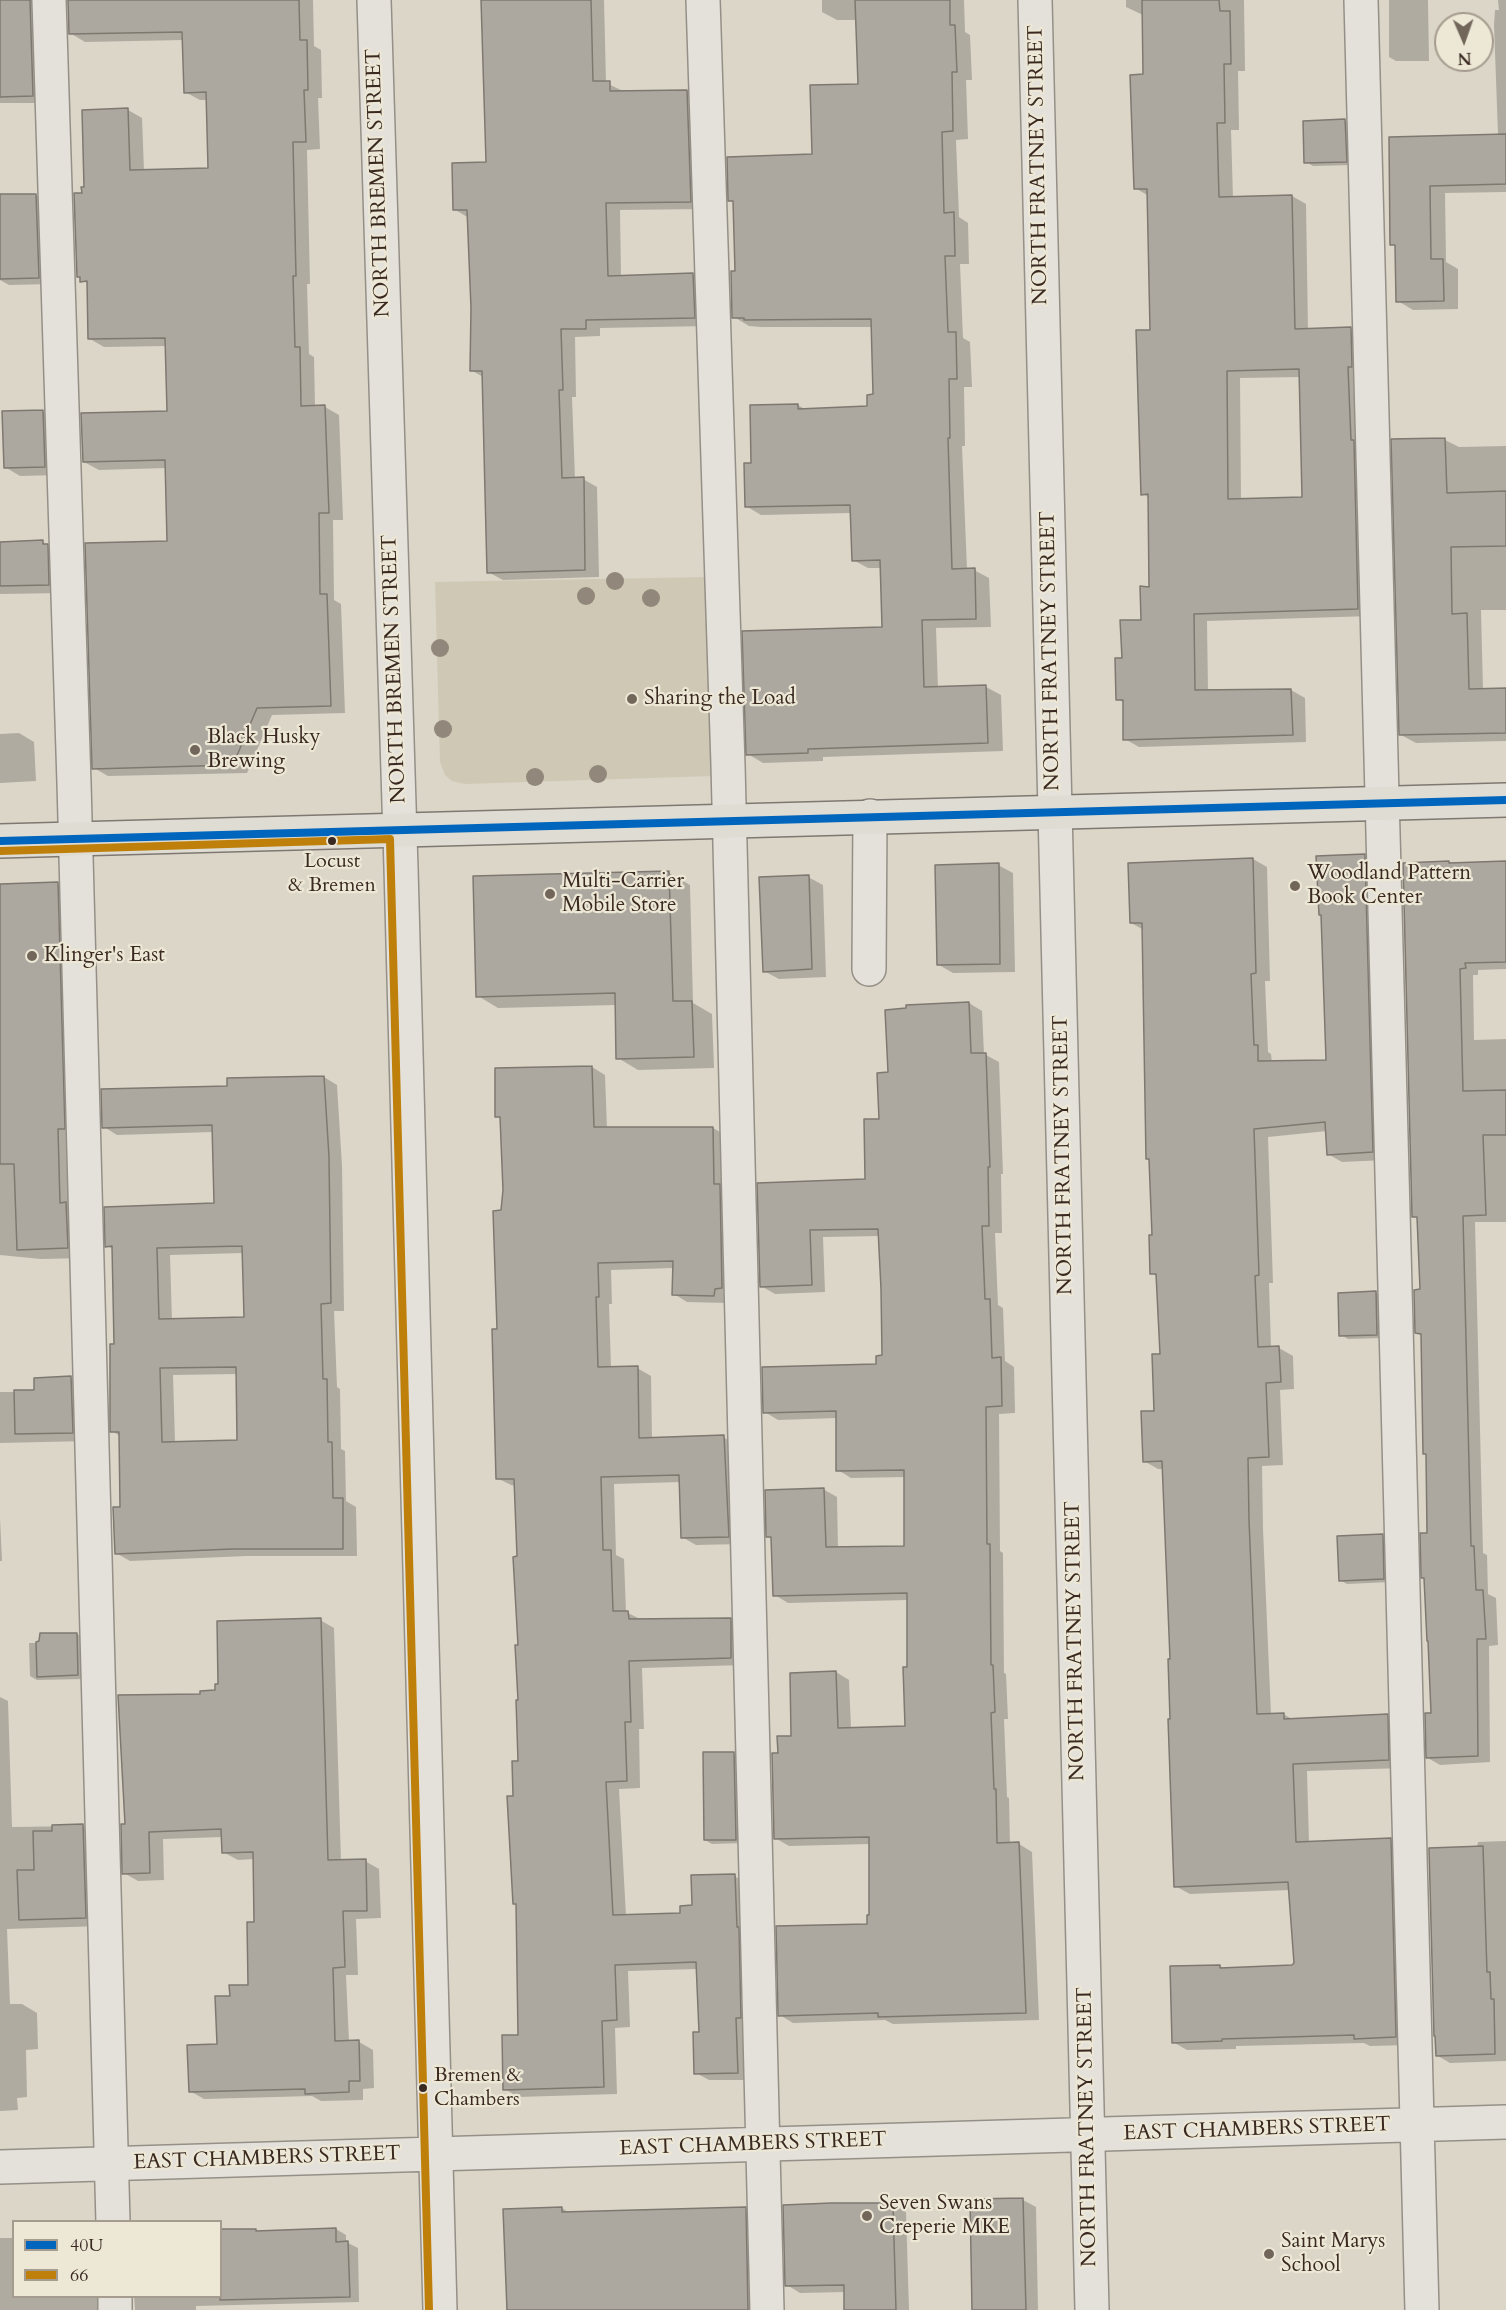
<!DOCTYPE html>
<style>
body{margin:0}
#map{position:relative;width:1506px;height:2310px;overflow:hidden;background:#dbd6c8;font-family:Cardo,serif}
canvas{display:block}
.legend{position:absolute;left:12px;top:2220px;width:210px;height:78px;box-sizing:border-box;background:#ede7d6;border:2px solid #a59b8e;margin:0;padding:8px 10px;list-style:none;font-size:18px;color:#392921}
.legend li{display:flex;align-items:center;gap:12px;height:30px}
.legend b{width:30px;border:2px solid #a59b8e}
.north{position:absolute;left:1434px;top:12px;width:60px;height:60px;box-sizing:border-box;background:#ede7d6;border:2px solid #a59b8e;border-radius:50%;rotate:178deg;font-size:16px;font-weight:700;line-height:24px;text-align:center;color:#392921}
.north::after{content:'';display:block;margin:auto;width:21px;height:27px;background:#72665b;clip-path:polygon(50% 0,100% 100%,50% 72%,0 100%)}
</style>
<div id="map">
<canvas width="1506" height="2310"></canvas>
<ul class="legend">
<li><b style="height:8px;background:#0065bd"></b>40U</li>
<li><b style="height:8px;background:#be800a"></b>66</li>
</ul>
<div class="north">N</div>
</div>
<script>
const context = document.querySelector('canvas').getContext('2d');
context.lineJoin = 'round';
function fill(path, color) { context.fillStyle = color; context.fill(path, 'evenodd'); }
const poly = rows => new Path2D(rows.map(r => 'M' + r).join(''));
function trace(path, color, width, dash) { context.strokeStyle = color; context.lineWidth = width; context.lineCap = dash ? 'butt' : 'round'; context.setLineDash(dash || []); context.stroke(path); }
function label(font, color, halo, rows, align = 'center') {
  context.font = font + ' Cardo,serif'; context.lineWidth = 4.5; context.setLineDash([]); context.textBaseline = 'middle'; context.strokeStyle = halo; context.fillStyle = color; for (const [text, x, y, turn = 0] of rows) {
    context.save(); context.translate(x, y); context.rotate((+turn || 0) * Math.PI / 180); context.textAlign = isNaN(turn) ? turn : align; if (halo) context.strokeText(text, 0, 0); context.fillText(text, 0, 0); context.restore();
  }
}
fill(poly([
 [707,577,712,776,465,784,452,781,445,775,440,762,435,582]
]), '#cfc8b5');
fill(poly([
 [0,0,47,0,47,103,0,103],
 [69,0,313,0,314,46,321,50,322,98,318,98,320,149,307,150,310,284,307,284,309,354,314,357,315,407,325,407,339,415,343,520,333,520,334,600,341,604,345,713,272,715,247,773,108,776,94,768,169,543,167,468,99,470,84,462,168,412,167,346,104,347,90,339,89,285,78,276,83,194,128,110,142,118,144,171,209,170,208,100,200,100,185,92,184,40,85,42,70,33],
 [483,0,604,0,606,83,623,91,623,93,687,91,701,100,704,209,620,210,621,277,693,274,707,282,708,326,600,328,600,336,575,337,576,397,572,397,575,479,583,479,597,487,599,577,503,580,488,572,483,377,471,370,472,308,469,218,454,209,487,164],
 [822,0,964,0,965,32,970,35,972,80,966,80,968,139,956,140,959,217,968,223,969,264,960,264,963,338,970,342,972,387,964,387,965,446,962,446,967,570,974,570,989,578,991,627,936,628,938,688,986,687,1001,695,1003,751,823,757,823,761,763,763,748,754,884,628,882,568,868,568,853,560,851,513,761,515,746,506,752,464,798,405,806,410,869,408,875,396,873,327,761,327,749,326,734,317,737,273,734,203,730,200,813,155,860,85,857,20,837,20,822,12],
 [1126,0,1244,0,1245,71,1238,71,1239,130,1231,130,1233,198,1292,196,1306,204,1308,330,1351,329,1365,337,1372,616,1207,621,1208,692,1291,690,1305,698,1306,742,1139,747,1125,739,1124,703,1118,699,1123,659,1142,621,1151,588,1150,498,1142,494,1152,331,1149,196,1135,188,1144,76,1143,15,1126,7],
 [1301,377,1304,499,1241,500,1240,378],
 [1389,0,1428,0,1429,61,1396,61,1389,57],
 [1498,0,1506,0,1506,192,1445,193,1446,262,1458,269,1458,309,1413,310,1398,301,1397,247,1392,244,1390,138,1498,134,1494,25,1495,10,1499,10],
 [1345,121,1352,125,1353,165,1313,166,1306,162],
 [36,195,48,202,51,284,9,285,0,280,0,196],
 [43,412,58,420,59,475,20,476,5,467],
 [1445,440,1459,447,1506,446,1506,610,1481,610,1483,690,1506,689,1506,741,1416,743,1401,735],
 [42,542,57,551,64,593,0,594,0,543],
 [19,733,34,742,36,781,0,783,0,734],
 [1364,856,1379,864,1386,1160,1342,1162,1328,1154,1327,1131,1268,1137,1273,1283,1269,1283,1271,1348,1279,1348,1293,1356,1294,1389,1280,1390,1283,1465,1262,1466,1263,1529,1271,1715,1283,1714,1294,1720,1387,1716,1401,1724,1403,1768,1307,1771,1309,1843,1390,1840,1405,1848,1410,2045,1370,2046,1364,2043,1236,2046,1236,2049,1187,2050,1173,2042,1220,1966,1225,1969,1293,1967,1295,1963,1290,1890,1190,1894,1175,1886,1172,1661,1163,1469,1158,1469,1144,1461,1156,1412,1161,1355,1158,1277,1152,1273,1154,1237,1144,930,1131,923,1253,859,1267,867,1270,981,1265,981,1268,1052,1271,1054,1272,1063,1328,1061],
 [1506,861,1506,969,1478,970,1478,975,1473,975,1474,1040,1506,1039,1506,1222,1475,1222,1483,1553,1487,1555,1488,1594,1496,1598,1498,1645,1489,1646,1490,1762,1440,1765,1428,1758,1432,1714,1427,1455,1425,1453,1422,1336,1416,1332,1421,1290,1419,1219,1414,1216,1404,865],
 [998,865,1013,873,1015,972,953,973,939,965],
 [669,873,690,885,693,1003,712,1014,714,1068,638,1070,618,1058,616,1005,498,1008,478,996,474,878],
 [808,877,823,885,826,977,779,979,764,971],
 [58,884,76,894,86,1258,41,1259,0,1255,0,886],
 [969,1003,982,1011,984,1054,999,1062,1003,1174,1001,1174,1002,1233,995,1233,998,1305,1003,1308,1005,1361,1014,1367,1015,1413,999,1414,1000,1551,1003,1553,1004,1673,1006,1674,1008,1719,1004,1719,1007,1797,1009,1798,1010,1844,1019,1844,1032,1852,1039,2020,893,2024,885,2020,793,2023,780,2015,868,1926,871,1916,870,1844,789,1846,775,1838,779,1754,793,1737,791,1674,836,1672,849,1680,851,1729,906,1727,908,1600,788,1603,775,1595,773,1539,768,1536,823,1489,837,1497,838,1549,906,1547,906,1477,851,1478,838,1470,838,1418,778,1420,765,1412,878,1366,884,1357,880,1236,823,1237,825,1292,775,1294,761,1286,759,1184,867,1180,890,1074],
 [592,1067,605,1075,607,1129,713,1128,727,1136,728,1303,687,1302,674,1294,674,1268,611,1270,612,1304,609,1304,611,1368,637,1368,651,1376,652,1439,723,1437,737,1445,742,1544,696,1545,682,1537,681,1482,614,1484,616,1555,624,1559,626,1612,642,1620,730,1620,744,1627,744,1665,642,1668,644,1729,639,1729,640,1788,619,1789,626,1916,682,1914,734,1876,748,1884,751,2080,709,2080,696,2073,700,2033,698,1969,628,1971,630,2027,615,2028,617,2094,518,2097,505,2089,520,2036,518,1906,514,1903,515,1798,519,1763,520,1701,516,1486,511,1485,497,1478,498,1330,504,1190,502,1119,497,1116],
 [324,1077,337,1085,342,1166,344,1311,334,1311,337,1387,340,1389,341,1449,345,1451,346,1501,356,1507,357,1556,247,1556,130,1561,116,1553,122,1509,120,1436,112,1431,116,1346,114,1250,107,1246,215,1205,213,1132,117,1135,104,1127,229,1087],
 [244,1253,245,1318,172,1321,170,1255],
 [238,1374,239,1442,175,1443,173,1375],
 [1376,1293,1383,1297,1384,1338,1348,1339,1341,1335],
 [71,1378,86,1387,88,1441,0,1443,0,1392,36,1392],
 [0,1518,2,1561,0,1561],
 [1382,1536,1389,1540,1390,1582,1347,1584,1340,1580],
 [320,1620,334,1628,341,1862,365,1861,379,1869,381,1918,356,1919,358,1975,346,1975,349,2042,359,2042,373,2050,374,2088,363,2089,363,2100,321,2101,312,2096,204,2099,190,2091,218,2046,232,1998,250,1986,255,1924,254,1859,238,1860,223,1852,223,1837,163,1839,164,1880,138,1881,124,1873,127,1826,201,1695,217,1692],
 [77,1634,84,1638,84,1679,37,1680,30,1676,29,1643,41,1643,41,1635],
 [0,1697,8,1701,12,1827,83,1826,98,1835,101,1926,7,1929,10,2004,22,2004,37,2013,38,2049,26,2050,27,2097,17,2098,18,2110,0,2111],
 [734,1754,741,1758,743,1843,712,1844,705,1840],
 [1506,1841,1506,2061,1450,2063,1438,2056,1478,1842],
 [1023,2200,1036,2207,1038,2310,973,2310],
 [892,2204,906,2212,909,2310,846,2310,845,2292,800,2293,787,2285],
 [562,2208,571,2214,745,2209,761,2218,765,2310,509,2310],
 [336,2229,346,2235,346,2242,358,2248,359,2302,196,2306,196,2310,135,2310,134,2296,220,2296,255,2230,259,2232],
 [0,2238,14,2238,14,2296,108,2296,107,2310,0,2310]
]), '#0003');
const building = poly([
 [0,0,30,0,33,96,0,97,0,0],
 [68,0,299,0,300,40,307,40,308,90,304,90,306,142,293,142,296,276,293,276,295,347,300,347,301,406,325,405,329,513,319,513,320,594,327,594,331,706,257,708,233,765,92,769,85,543,167,541,165,460,83,462,81,413,167,411,165,338,88,339,87,281,80,282,80,277,77,277,74,193,82,193,81,187,84,187,82,110,128,108,130,170,208,168,206,92,184,93,182,32,69,34,68,0],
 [481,0,591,0,593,81,610,81,610,91,687,90,691,202,606,203,608,276,693,273,695,318,586,320,586,329,561,329,563,390,559,390,562,478,584,477,585,570,487,573,482,371,470,371,471,308,467,210,453,210,452,163,486,162,481,0],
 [855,0,950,0,950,25,955,25,957,72,952,72,953,131,942,132,944,213,954,212,955,256,945,256,948,332,956,332,957,379,949,379,950,438,948,438,952,569,975,568,976,619,922,620,924,687,986,685,988,743,808,749,808,753,746,755,742,631,882,627,880,560,852,561,850,505,745,507,744,463,751,463,750,405,798,404,798,409,867,406,867,395,873,394,871,319,744,320,744,318,732,318,731,271,735,271,733,201,728,201,727,157,812,154,810,85,858,84,855,0],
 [1142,0,1219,0,1220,11,1230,11,1231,64,1224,64,1225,123,1217,123,1219,197,1292,195,1295,329,1351,327,1352,367,1348,367,1351,440,1354,440,1358,609,1194,614,1195,690,1291,689,1293,735,1123,740,1123,700,1116,700,1115,658,1122,658,1120,620,1141,620,1140,586,1149,587,1148,494,1141,495,1136,330,1150,330,1147,189,1134,189,1130,75,1143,74,1142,0],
 [1299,369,1302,497,1228,499,1227,371,1299,369],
 [1345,119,1347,162,1304,163,1303,121,1345,119],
 [1506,134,1506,184,1430,186,1431,259,1443,259,1444,301,1396,302,1395,245,1390,245,1389,137,1506,134],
 [0,194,36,194,39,278,0,279,0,194],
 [43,410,45,467,4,468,2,411,43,410],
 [1445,438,1447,493,1506,491,1506,546,1451,547,1452,614,1467,613,1469,689,1506,688,1506,733,1399,735,1391,439,1445,438],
 [43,540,43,544,48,544,49,585,0,586,0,542,43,540],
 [1365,854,1373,1152,1327,1155,1325,1122,1254,1129,1259,1275,1255,1276,1258,1347,1279,1346,1281,1382,1266,1383,1269,1457,1248,1458,1249,1520,1257,1714,1284,1713,1284,1719,1388,1714,1389,1760,1293,1764,1296,1842,1391,1838,1396,2037,1354,2039,1354,2035,1222,2039,1222,2041,1172,2043,1170,1966,1220,1965,1220,1968,1292,1965,1294,1963,1288,1882,1174,1887,1168,1719,1170,1719,1168,1659,1170,1659,1162,1461,1143,1462,1141,1411,1154,1411,1152,1354,1160,1354,1156,1274,1150,1274,1149,1235,1152,1235,1149,1159,1146,1159,1142,923,1130,923,1128,863,1253,858,1256,973,1251,974,1254,1045,1258,1045,1258,1061,1326,1060,1321,915,1319,915,1316,856,1365,854],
 [1449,861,1449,863,1506,861,1506,962,1465,963,1466,968,1460,969,1463,1091,1506,1090,1506,1135,1483,1135,1486,1215,1463,1216,1471,1546,1474,1546,1476,1590,1483,1590,1486,1639,1477,1639,1478,1756,1426,1758,1425,1713,1431,1713,1428,1641,1427,1641,1424,1578,1421,1578,1420,1533,1427,1533,1426,1454,1423,1454,1421,1334,1415,1333,1414,1290,1420,1289,1417,1217,1412,1217,1403,863,1449,861],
 [999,863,1000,964,937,965,935,865,999,863],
 [669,871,673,1001,692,1001,694,1057,616,1059,615,993,476,997,473,876,669,871],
 [809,875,812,969,763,972,759,877,809,875],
 [58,882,65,1129,58,1129,60,1203,66,1202,68,1248,17,1250,14,1164,0,1164,0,884,58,882],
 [969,1002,971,1053,986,1053,990,1167,988,1167,989,1226,982,1226,985,1299,990,1299,992,1358,1001,1357,1002,1406,986,1407,987,1544,990,1544,991,1665,993,1665,995,1712,991,1713,994,1789,996,1789,997,1843,1019,1842,1026,2013,878,2017,878,2013,778,2016,776,1926,867,1924,867,1915,869,1915,869,1837,774,1839,772,1753,778,1753,777,1736,791,1736,790,1673,836,1671,838,1728,905,1726,903,1667,907,1667,907,1593,773,1596,771,1537,766,1537,765,1490,824,1488,826,1547,904,1546,904,1470,836,1471,836,1411,763,1413,762,1367,876,1364,876,1356,882,1355,881,1289,878,1229,810,1230,812,1285,760,1287,757,1183,865,1179,864,1119,879,1119,877,1073,888,1072,885,1010,906,1008,906,1005,969,1002],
 [592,1066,594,1127,713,1127,714,1184,720,1184,722,1288,715,1289,714,1296,672,1295,673,1261,598,1263,599,1297,596,1297,598,1367,638,1366,639,1438,724,1435,729,1537,681,1538,679,1475,601,1477,603,1550,611,1550,613,1611,628,1611,629,1619,731,1618,731,1658,629,1661,631,1722,625,1722,627,1781,606,1782,613,1915,680,1913,680,1906,692,1905,691,1875,735,1874,737,1927,739,1927,741,2018,736,2018,738,2073,694,2074,693,2032,699,2032,696,1962,615,1965,617,2020,602,2021,604,2087,503,2090,502,2035,518,2035,516,1904,513,1904,507,1796,513,1796,512,1761,518,1761,516,1700,518,1700,515,1645,518,1645,513,1557,517,1556,514,1479,496,1479,492,1329,497,1329,493,1211,501,1210,503,1190,500,1117,495,1117,495,1068,592,1066],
 [324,1076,329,1157,331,1303,321,1304,323,1379,327,1379,328,1442,332,1442,333,1498,343,1498,343,1549,232,1549,115,1554,113,1507,120,1507,119,1432,110,1432,110,1344,114,1344,112,1246,105,1247,104,1207,214,1203,212,1125,102,1128,101,1089,227,1086,227,1078,324,1076],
 [242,1246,244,1317,159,1319,157,1248,242,1246],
 [236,1367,237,1440,162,1442,160,1368,236,1367],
 [1376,1291,1377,1335,1339,1336,1338,1293,1376,1291],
 [71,1376,73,1433,15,1434,14,1390,34,1390,34,1378,71,1376],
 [1383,1534,1384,1579,1339,1581,1337,1536,1383,1534],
 [321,1618,328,1860,366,1859,367,1911,343,1911,345,1967,333,1968,335,2041,359,2040,360,2081,349,2081,349,2092,305,2094,305,2089,189,2092,187,2045,217,2044,215,1996,230,1996,229,1985,248,1985,247,1922,254,1922,253,1852,222,1853,221,1829,149,1832,150,1873,122,1874,121,1824,125,1824,118,1695,200,1694,200,1691,215,1690,215,1684,218,1684,217,1621,321,1618],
 [40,1633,77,1633,78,1675,37,1677,36,1642,39,1641,40,1633],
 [703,1752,734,1752,736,1840,704,1840,703,1752],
 [83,1824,86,1918,19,1920,17,1870,34,1870,33,1831,52,1831,52,1825,83,1824],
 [1483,1846,1487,1972,1490,1972,1491,1999,1494,1999,1495,2054,1436,2056,1435,2036,1434,2036,1429,1848,1483,1846],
 [1023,2198,1026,2310,972,2310,970,2199,1023,2198],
 [831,2203,893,2203,896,2310,844,2310,844,2285,785,2286,783,2205,831,2203],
 [562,2207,562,2212,746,2207,748,2310,507,2310,503,2209,562,2207],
 [336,2228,336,2242,348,2241,350,2297,220,2300,220,2229,256,2229,256,2231,336,2228]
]);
fill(building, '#ada89f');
trace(building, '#7e7871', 1.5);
const minor = poly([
 [49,0,74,783,113,2222],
 [374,0,401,868,440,2310],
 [703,0,728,765,767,2310],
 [1035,0,1092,2310],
 [1361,0,1422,2310],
 [869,969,870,816],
 [0,2167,1506,2122],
 [115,2296,115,2310]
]);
const major = poly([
 [0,841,1506,800]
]);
trace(minor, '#959087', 36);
trace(major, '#7e7871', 36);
trace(minor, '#e4e1da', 33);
trace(major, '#dfdcd4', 33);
trace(poly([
 [0,841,1506,800]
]), '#0065bd', 8);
trace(poly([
 [0,851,390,839,429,2310]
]), '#be800a', 8);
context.fillStyle = '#91877a';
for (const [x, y] of [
 [615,581],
 [586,596],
 [651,598],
 [440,648],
 [443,729],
 [598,774],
 [535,777]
]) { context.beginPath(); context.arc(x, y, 9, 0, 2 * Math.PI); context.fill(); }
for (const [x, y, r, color] of [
 [632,699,6,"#72665b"],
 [195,750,6,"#72665b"],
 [332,841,5,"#392921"],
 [1295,886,6,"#72665b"],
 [550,894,6,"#72665b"],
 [32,956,6,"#72665b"],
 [423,2088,5,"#392921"],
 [867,2216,6,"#72665b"],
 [1269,2254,6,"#72665b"]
]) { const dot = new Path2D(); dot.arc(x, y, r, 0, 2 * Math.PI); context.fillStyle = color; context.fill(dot); trace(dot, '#ede7d6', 2); }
label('20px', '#392921', '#ede7d6', [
 ["Locust",332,862],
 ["& Bremen",332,886],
 ["Bremen &",434,2076,"left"],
 ["Chambers",434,2100,"left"]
]);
label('21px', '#392921', '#ede7d6', [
 ["NORTH FRATNEY STREET",1039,165,-91],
 ["NORTH BREMEN STREET",379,183,-92],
 ["NORTH FRATNEY STREET",1051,651,-91],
 ["NORTH BREMEN STREET",395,669,-92],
 ["NORTH FRATNEY STREET",1064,1155,-91],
 ["NORTH FRATNEY STREET",1076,1641,-91],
 ["NORTH FRATNEY STREET",1088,2127,-91],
 ["EAST CHAMBERS STREET",1257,2130,-2],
 ["EAST CHAMBERS STREET",753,2145,-2],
 ["EAST CHAMBERS STREET",267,2159,-2]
]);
label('21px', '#392921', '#ede7d6', [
 ["Sharing the Load",644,699],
 ["Black Husky",207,738],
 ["Brewing",207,762],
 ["Woodland Pattern",1307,874],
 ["Book Center",1307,898],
 ["Multi-Carrier",562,882],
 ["Mobile Store",562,906],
 ["Klinger's East",44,956],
 ["Seven Swans",879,2204],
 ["Creperie MKE",879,2228],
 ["Saint Marys",1281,2242],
 ["School",1281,2266]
], 'left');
</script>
